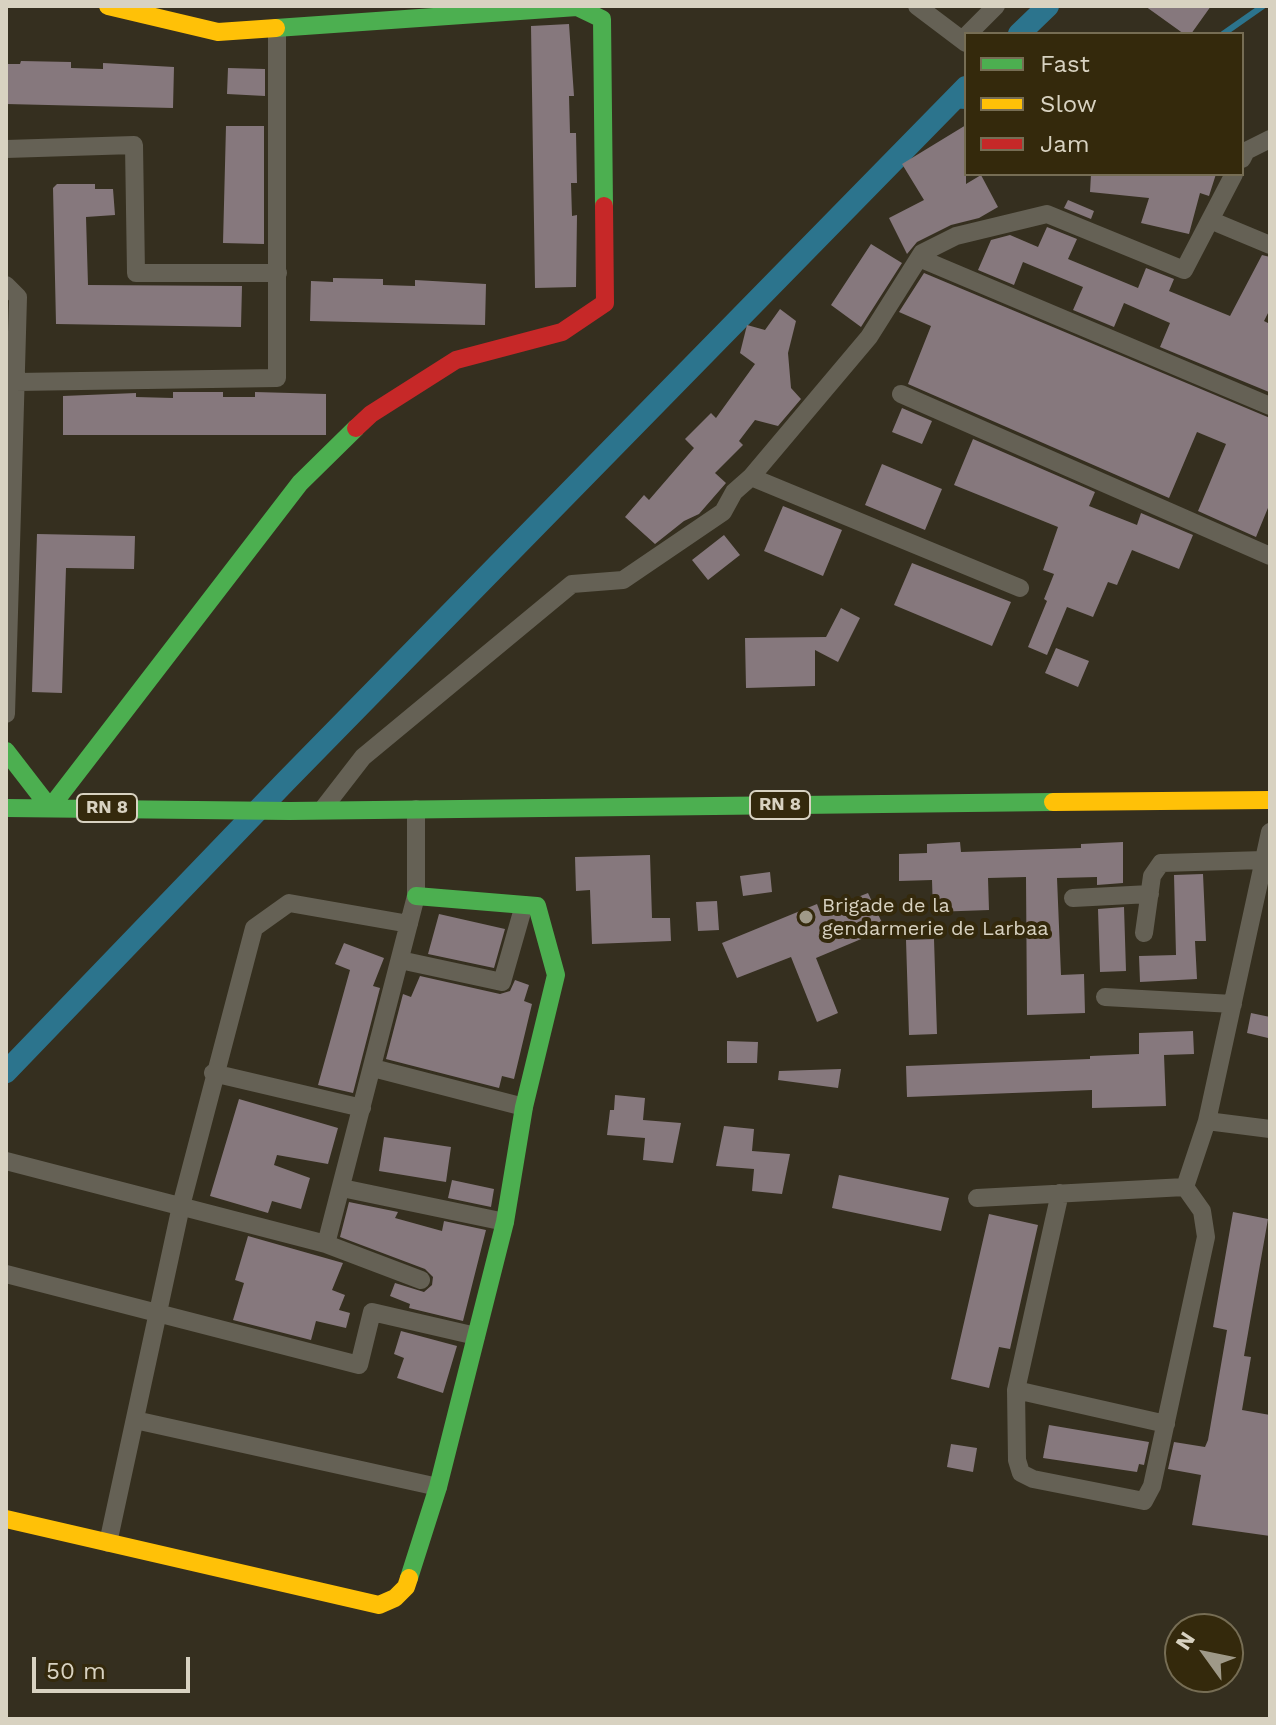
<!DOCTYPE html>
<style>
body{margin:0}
#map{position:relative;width:1276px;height:1725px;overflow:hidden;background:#352f1f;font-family:"Work Sans",sans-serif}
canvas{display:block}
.frame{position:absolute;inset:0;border:8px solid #d8d2c1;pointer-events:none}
.legend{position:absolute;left:964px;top:32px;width:280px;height:144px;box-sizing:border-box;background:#34290c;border:2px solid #766d54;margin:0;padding:10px 14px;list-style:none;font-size:24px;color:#d8d2c1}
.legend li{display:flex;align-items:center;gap:16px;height:40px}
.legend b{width:40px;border:2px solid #766d54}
.north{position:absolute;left:1164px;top:1613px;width:80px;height:80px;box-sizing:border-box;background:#34290c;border:2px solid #766d54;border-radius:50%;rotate:303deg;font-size:22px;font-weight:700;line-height:32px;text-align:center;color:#d8d2c1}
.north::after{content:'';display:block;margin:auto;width:28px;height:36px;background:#9f9988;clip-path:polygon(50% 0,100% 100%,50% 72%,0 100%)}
.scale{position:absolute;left:32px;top:1657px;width:158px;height:36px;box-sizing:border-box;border:4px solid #d8d2c1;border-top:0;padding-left:10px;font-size:24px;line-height:28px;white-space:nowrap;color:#d8d2c1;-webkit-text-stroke:6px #34290c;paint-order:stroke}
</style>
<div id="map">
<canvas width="1276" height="1725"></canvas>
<div class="frame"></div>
<ul class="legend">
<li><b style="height:10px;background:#4caf50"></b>Fast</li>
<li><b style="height:10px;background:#ffc107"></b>Slow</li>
<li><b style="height:10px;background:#c62828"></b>Jam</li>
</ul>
<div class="north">N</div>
<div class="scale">50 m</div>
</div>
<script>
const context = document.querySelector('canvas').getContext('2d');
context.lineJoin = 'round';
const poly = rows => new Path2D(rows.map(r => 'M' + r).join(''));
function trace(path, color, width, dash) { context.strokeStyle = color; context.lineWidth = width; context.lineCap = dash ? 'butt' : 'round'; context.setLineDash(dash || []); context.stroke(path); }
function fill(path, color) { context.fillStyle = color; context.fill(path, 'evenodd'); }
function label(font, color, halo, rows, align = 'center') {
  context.font = font + ' "Work Sans",sans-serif'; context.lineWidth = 8; context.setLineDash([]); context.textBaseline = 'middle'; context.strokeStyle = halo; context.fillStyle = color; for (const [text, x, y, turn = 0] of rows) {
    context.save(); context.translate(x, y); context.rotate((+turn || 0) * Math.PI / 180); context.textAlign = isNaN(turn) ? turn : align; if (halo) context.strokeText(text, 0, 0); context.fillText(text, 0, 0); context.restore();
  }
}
trace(poly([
 [1223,34,1263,6],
 [948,105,966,106]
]), '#2c748d', 6);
trace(poly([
 [1019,34,1048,6],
 [6,1072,286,781,966,87]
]), '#2c748d', 22);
fill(poly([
 [1145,6,1211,6,1191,34,1184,34],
 [569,24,574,96,569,96,570,133,576,133,577,183,571,183,572,216,577,215,576,287,535,288,531,26],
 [21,61,71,62,71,68,103,69,103,63,174,67,173,108,6,104,6,64,20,64],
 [228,68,265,69,265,96,227,94],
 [966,125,966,184,981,175,998,207,979,218,951,225,917,242,907,254,889,218,924,200,902,164],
 [226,126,264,126,264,244,223,243],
 [1091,174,1216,174,1209,196,1200,193,1189,234,1141,223,1149,198,1090,192],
 [57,184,95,184,95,189,113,189,115,215,86,217,88,285,242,286,241,327,56,324,53,188],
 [1068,200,1094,211,1091,219,1064,208],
 [1047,227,1077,239,1068,259,1138,288,1146,268,1174,279,1169,291,1230,316,1262,255,1270,257,1270,309,1264,321,1270,324,1269,392,1160,347,1170,323,1124,303,1114,327,1073,310,1083,287,1023,262,1014,285,978,270,991,240,1010,235,1038,247],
 [871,244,902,263,861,327,831,305],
 [924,273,1270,418,1270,503,1256,537,1198,511,1226,444,1197,432,1169,498,908,384,931,326,899,312],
 [333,278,383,279,383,285,415,286,415,280,486,284,485,325,310,321,311,281,333,282],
 [780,309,796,321,788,353,791,388,801,399,778,426,755,420,739,441,743,445,715,473,726,483,699,514,684,521,655,544,625,517,644,495,649,500,694,448,685,439,711,413,716,418,755,364,740,353,747,325,765,330],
 [173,392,223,392,223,397,255,397,255,392,326,394,326,435,63,435,63,396,136,393,136,397,173,398],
 [902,408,932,421,922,444,892,432],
 [973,439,1095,492,1089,506,1137,525,1141,513,1193,535,1179,569,1132,550,1117,585,1108,582,1093,617,1067,607,1047,655,1028,647,1047,601,1044,599,1054,574,1043,570,1058,527,954,485],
 [882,464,942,489,925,530,865,505],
 [783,506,842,530,823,576,764,551],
 [37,534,135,536,134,569,66,568,62,693,32,692],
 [724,535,740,555,708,580,692,560],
 [912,563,1011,602,992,646,894,605],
 [841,608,860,618,838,662,815,650,815,686,746,688,745,638,826,637],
 [1056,648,1089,661,1078,687,1045,673],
 [960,842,961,852,1081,848,1081,844,1123,842,1123,883,1097,885,1097,877,1057,878,1061,975,1084,974,1085,1013,1027,1015,1026,877,988,878,989,910,933,912,932,880,899,881,899,854,927,853,927,844],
 [650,855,652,918,670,918,671,941,592,944,590,890,576,891,575,857],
 [770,872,772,892,743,896,740,876],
 [1203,874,1206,941,1195,941,1197,979,1140,982,1139,956,1176,955,1174,875],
 [868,893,885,929,816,958,838,1013,817,1022,791,957,737,978,722,943,817,904,820,912],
 [717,901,719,930,698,931,696,902],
 [1124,907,1126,971,1100,972,1098,909],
 [439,914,505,929,494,968,428,954],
 [934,939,937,1034,909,1035,906,940],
 [344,943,384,958,373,986,380,988,353,1093,318,1085,350,970,335,964],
 [420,976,500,994,510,991,515,980,529,985,524,1001,532,1004,514,1079,502,1076,499,1088,386,1059,403,994,411,997],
 [1251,1013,1270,1017,1268,1038,1247,1033],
 [1193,1031,1194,1054,1164,1055,1166,1106,1092,1108,1092,1090,907,1097,906,1066,1090,1059,1090,1056,1139,1054,1139,1033],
 [727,1041,758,1042,757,1063,727,1063],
 [841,1069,838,1088,778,1080,779,1071],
 [615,1095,645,1098,643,1120,681,1123,673,1163,643,1160,645,1138,607,1135,610,1110,614,1110],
 [239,1099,338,1128,328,1164,277,1155,274,1165,310,1178,301,1209,272,1201,268,1213,210,1196],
 [724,1126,754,1129,752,1151,790,1154,782,1194,752,1191,754,1169,716,1166],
 [384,1137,451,1147,446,1182,379,1171],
 [839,1175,949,1198,941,1231,832,1208],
 [452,1180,494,1189,491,1207,448,1198],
 [349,1202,398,1212,395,1218,442,1231,444,1221,486,1230,463,1321,409,1308,410,1304,390,1296,395,1283,424,1292,432,1285,433,1277,425,1269,340,1237],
 [1233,1212,1268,1219,1244,1356,1251,1357,1242,1410,1270,1415,1270,1536,1192,1525,1201,1475,1168,1469,1174,1442,1205,1447,1208,1440,1227,1330,1213,1327],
 [989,1214,1038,1225,1010,1349,999,1347,989,1388,951,1379],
 [248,1236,343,1263,332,1290,345,1295,339,1310,350,1313,346,1328,316,1321,311,1340,233,1320,244,1283,235,1280],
 [401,1331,457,1346,443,1393,397,1378,404,1358,394,1354],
 [1049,1425,1149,1442,1144,1465,1139,1464,1137,1472,1043,1458],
 [951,1444,977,1448,973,1472,947,1467]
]), '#86787d');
trace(poly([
 [917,6,966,43],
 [968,34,996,6],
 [6,149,134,145,136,273,278,273],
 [1242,159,1246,151,1270,139],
 [1210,220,1270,245],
 [919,258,1270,406],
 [6,285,18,297,12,511],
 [16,382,277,378,277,28],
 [901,394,1270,556],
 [751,477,1020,588],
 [6,509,12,511,6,714],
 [322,810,363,757,572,584,623,580,723,512,734,492,751,477,869,337,922,253,956,236,1047,214,1184,270,1234,174],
 [1270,832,1207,1121,1270,1129],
 [1073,898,1150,894],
 [1144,933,1152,876,1161,863,1264,860],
 [400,960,502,982,524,905],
 [1105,997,1233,1004],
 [373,1068,524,1107],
 [213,1073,362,1108],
 [6,1161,326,1244,421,1280],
 [342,1188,505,1222],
 [1060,1193,1016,1390,1017,1460,1021,1473,1033,1479,1144,1501,1152,1486,1206,1237,1202,1211,1185,1187,1207,1121],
 [977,1198,1185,1187],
 [326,1244,416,896,416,809],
 [6,1274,359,1365,372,1312,476,1336],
 [1016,1390,1166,1424],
 [135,1420,438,1487],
 [108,1543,181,1206,254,928,289,903,409,924]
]), '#656155', 18);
trace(poly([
 [276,28,577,7,602,19,604,206],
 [6,751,50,808,300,483,356,428],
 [6,808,290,811,1053,802],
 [409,1578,438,1487,505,1222,524,1107,556,975,537,906,416,896]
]), '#4caf50', 18);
trace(poly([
 [108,6,218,32,276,28],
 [1053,802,1270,800],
 [6,1519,379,1605,395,1598,406,1587,409,1578]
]), '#ffc107', 18);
trace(poly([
 [356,428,371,414,456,360,562,332,605,303,604,206]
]), '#c62828', 18);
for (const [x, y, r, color] of [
 [806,917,8,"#9f9988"]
]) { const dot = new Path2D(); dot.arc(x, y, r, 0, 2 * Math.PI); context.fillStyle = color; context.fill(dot); trace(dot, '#34290c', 3); }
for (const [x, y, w] of [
 [780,805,60],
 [107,808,60]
]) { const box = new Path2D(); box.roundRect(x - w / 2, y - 14, w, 28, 6); context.fillStyle = '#34290c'; context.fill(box); trace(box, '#d8d2c1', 2); }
label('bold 18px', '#d8d2c1', null, [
 ["RN 8",780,805],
 ["RN 8",107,808]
]);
label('20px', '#d8d2c1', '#34290c', [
 ["Brigade de la",822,906],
 ["gendarmerie de Larbaa",822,929]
], 'left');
</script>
